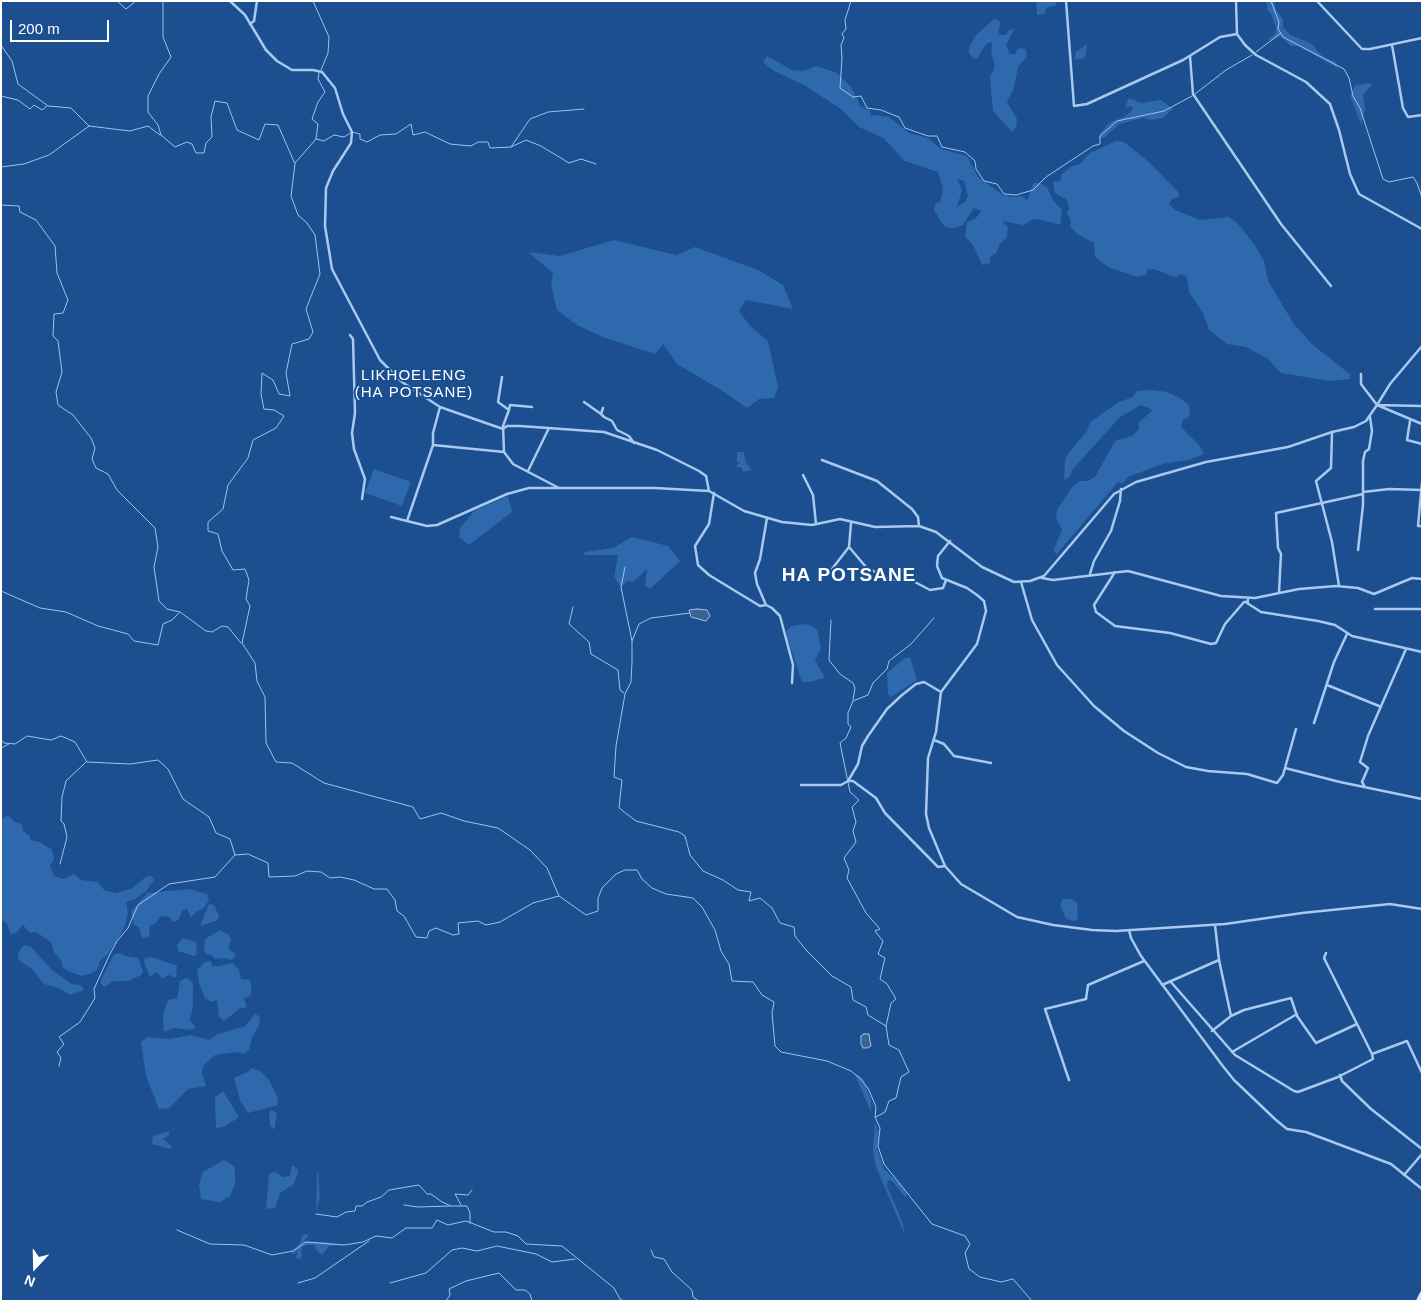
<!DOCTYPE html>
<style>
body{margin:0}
#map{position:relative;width:1423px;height:1302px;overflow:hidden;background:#1b4f8f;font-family:Helvetica,sans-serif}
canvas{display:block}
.frame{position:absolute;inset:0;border:2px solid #fff;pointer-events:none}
.north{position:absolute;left:10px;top:1242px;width:50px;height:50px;-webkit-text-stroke:4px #1b4f8f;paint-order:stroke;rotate:201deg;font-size:14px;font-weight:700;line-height:20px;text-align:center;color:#fff}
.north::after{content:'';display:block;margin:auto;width:18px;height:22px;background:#fff;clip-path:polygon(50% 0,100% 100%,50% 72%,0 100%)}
.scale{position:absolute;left:10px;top:20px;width:99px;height:22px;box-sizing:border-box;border:2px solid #fff;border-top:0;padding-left:6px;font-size:15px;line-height:18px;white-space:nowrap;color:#fff;-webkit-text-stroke:4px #1b4f8f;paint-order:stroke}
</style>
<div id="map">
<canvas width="1423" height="1302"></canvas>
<div class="frame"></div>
<div class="north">N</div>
<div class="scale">200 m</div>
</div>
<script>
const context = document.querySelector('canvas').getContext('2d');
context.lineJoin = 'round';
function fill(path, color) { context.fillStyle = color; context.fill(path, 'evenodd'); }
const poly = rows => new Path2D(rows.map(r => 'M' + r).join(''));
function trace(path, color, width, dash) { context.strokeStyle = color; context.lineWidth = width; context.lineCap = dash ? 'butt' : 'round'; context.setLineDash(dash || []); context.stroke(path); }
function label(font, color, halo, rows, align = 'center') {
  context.font = font + ' Helvetica,sans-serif'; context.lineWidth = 4; context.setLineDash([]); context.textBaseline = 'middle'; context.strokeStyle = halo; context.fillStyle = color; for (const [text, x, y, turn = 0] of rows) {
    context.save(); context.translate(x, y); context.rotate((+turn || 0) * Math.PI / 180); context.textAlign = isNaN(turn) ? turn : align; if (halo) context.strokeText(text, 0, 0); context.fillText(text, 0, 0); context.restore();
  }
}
fill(poly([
 [1036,1,1058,1,1055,6,1047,7,1044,14,1037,15],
 [1267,1,1274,1,1276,10,1283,19,1283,27,1289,34,1312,44,1321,55,1337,63,1337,68,1298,46,1291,46,1280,36,1271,40,1268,39,1275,34,1276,28,1271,14,1267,10],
 [994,19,1001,22,998,31,1000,35,1006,35,1009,30,1014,29,1006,45,1010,54,1015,54,1018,48,1025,49,1027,54,1026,58,1018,67,1014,88,1007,102,1017,119,1016,127,1012,132,993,111,990,77,995,66,991,52,992,43,990,42,986,44,977,59,973,58,969,53,969,47,976,35],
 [1087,44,1085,58,1075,60,1076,52],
 [767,56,792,70,803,71,816,66,837,73,851,87,861,107,870,110,871,116,875,115,889,117,909,133,928,138,941,149,967,156,978,177,1003,195,1013,197,1022,196,1027,201,1033,184,1037,182,1047,187,1053,200,1062,210,1060,225,1042,220,1034,219,1023,225,1002,221,1008,227,1007,237,1000,244,996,253,990,257,990,263,982,265,973,245,965,237,967,222,976,218,981,211,974,208,963,225,952,229,944,226,934,210,936,203,940,202,943,188,938,172,905,161,883,138,859,127,841,109,804,85,774,71,763,62],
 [957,179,964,181,968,196,965,202,957,207,962,190],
 [1371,83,1372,85,1363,95,1365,110,1361,125,1350,95,1356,85],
 [1129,98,1141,103,1161,100,1173,109,1163,118,1152,120,1142,118,1119,124,1104,138,1099,138,1099,135,1109,123,1126,116,1133,109,1131,106,1125,108],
 [1116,141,1124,142,1149,162,1178,192,1180,196,1171,200,1169,204,1175,210,1200,220,1229,217,1238,224,1254,244,1264,261,1268,281,1294,324,1313,345,1351,375,1350,379,1329,381,1281,373,1268,359,1246,347,1227,344,1209,330,1203,313,1189,292,1187,277,1181,274,1175,277,1154,269,1147,270,1146,275,1137,277,1108,267,1095,257,1094,243,1077,234,1070,226,1071,221,1067,213,1069,209,1067,200,1055,193,1053,182,1060,181,1062,174,1072,166,1080,164,1090,153],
 [614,240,676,255,695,247,758,270,783,285,793,309,746,300,739,311,750,326,768,341,778,387,774,398,759,399,747,408,721,390,677,364,663,344,655,354,603,337,577,325,557,310,551,285,553,273,528,252,560,256],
 [1150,390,1167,392,1180,398,1189,405,1190,416,1183,420,1181,427,1199,445,1204,454,1188,460,1162,464,1128,477,1122,484,1118,482,1056,555,1054,549,1062,530,1056,518,1057,510,1072,487,1080,481,1088,481,1095,477,1115,441,1132,436,1139,429,1138,423,1153,410,1141,405,1120,417,1073,469,1069,477,1064,480,1065,460,1068,454,1087,431,1090,422,1119,402,1133,397,1137,391],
 [737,452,744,452,745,461,752,470,743,472,742,468,736,466,741,462,737,462],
 [374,469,411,482,402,506,365,493],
 [508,496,512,512,469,545,459,537,460,528,474,511],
 [632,537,668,546,680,561,650,589,645,586,647,569,633,582,628,581,621,587,614,577,618,555,584,555,585,552,613,548],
 [805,624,814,627,818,632,821,649,815,660,825,678,809,682,802,682,786,635,787,630,792,626],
 [910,657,917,680,891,697,888,694,887,673,905,658],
 [8,815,14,822,22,824,23,831,30,836,30,840,40,842,52,850,54,859,50,866,54,876,64,879,74,874,81,880,98,882,104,890,116,893,131,889,147,876,152,876,154,880,146,891,135,899,126,902,128,914,124,929,108,954,100,961,97,970,92,973,81,976,68,971,62,967,62,962,54,952,51,942,36,932,30,933,23,925,16,933,10,934,8,925,1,918,1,820],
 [189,889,207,894,209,900,204,908,196,912,191,918,187,909,182,911,178,920,173,922,169,917,161,916,155,924,150,925,149,937,142,938,139,927,134,925,131,912,142,899,148,893],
 [1063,899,1072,899,1077,903,1078,918,1075,921,1066,919,1060,904],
 [209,904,214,905,219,916,218,920,200,926],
 [220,930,228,934,231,940,228,949,235,953,235,957,230,960,225,958,215,959,212,955,206,954,204,950,205,939],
 [183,938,196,942,197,954,194,956,178,951,177,945],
 [24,945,31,947,53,971,72,984,81,985,84,990,70,995,58,988,44,984,31,968,21,962,18,958,18,953],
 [119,953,125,956,138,958,143,971,141,975,129,981,114,981,104,987,100,982,114,954],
 [152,957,177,966,176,978,169,975,161,979,160,975,156,972,150,977,144,962,145,958],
 [211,961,212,966,219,966,233,963,239,970,241,979,250,980,251,985,251,996,244,998,247,1007,239,1009,224,1021,219,1016,217,1000,211,1002,205,998,199,983,197,970,205,962],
 [186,978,193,982,193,1007,190,1020,196,1028,191,1030,174,1028,164,1032,163,1016,167,1002,171,999,177,999,180,981],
 [255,1014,259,1016,260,1023,252,1037,249,1050,244,1054,237,1052,215,1055,203,1066,202,1073,206,1086,188,1089,169,1108,159,1109,146,1076,141,1042,147,1037,169,1039,191,1035,209,1040,218,1034,245,1026],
 [251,1068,260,1071,269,1080,277,1096,278,1105,248,1113,240,1100,234,1078,248,1072],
 [855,1075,858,1075,863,1079,871,1099,871,1112],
 [223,1091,239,1117,224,1127,216,1128,215,1098],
 [271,1110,277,1113,274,1130,270,1125,269,1112],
 [875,1122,878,1132,877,1149,884,1169,901,1185,907,1195,905,1197,894,1183,890,1180,888,1181,887,1186,902,1221,905,1235,876,1167,873,1150],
 [169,1131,169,1135,163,1139,171,1145,171,1149,152,1144,153,1136],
 [224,1160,234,1166,235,1171,235,1185,230,1196,220,1202,201,1199,199,1184,203,1172],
 [292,1165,297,1168,298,1172,294,1184,280,1193,275,1208,266,1209,269,1174,275,1172,283,1177,290,1176],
 [318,1172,320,1196,316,1213,317,1174],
 [307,1234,309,1235,304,1241,335,1243,335,1246,329,1246,322,1255,316,1250,315,1245,306,1245,302,1247,301,1259,296,1258,298,1251,293,1254,291,1252,300,1243,302,1236]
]), '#2e69ad');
const water = poly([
 [697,609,707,610,710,616,706,621,691,617,689,610,697,609],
 [864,1034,869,1034,870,1041,871,1046,867,1048,863,1048,861,1044,861,1036,864,1034]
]);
fill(water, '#3c6290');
trace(water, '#9cc4f0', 1);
trace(poly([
 [117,1,126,9,136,1],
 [163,1,163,37,171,57,159,74,148,96,148,112,158,125,161,135,175,147,187,142,192,144,196,153,204,153,206,143,212,137,211,117,215,101,227,103,237,130,259,140,265,124,278,125,295,164,291,196,298,215,307,223,315,235,320,274,306,309,313,332,309,339,292,344,286,373,290,396,279,394,273,380,262,373,261,394,264,409,274,410,284,416,276,428,253,440,248,458,228,485,223,509,208,522,208,531,218,534,222,551,233,570,245,569,249,580,246,599,250,606,242,643,255,663,257,681,265,697,266,743,276,762,292,763,324,783,413,807,420,819,441,813,464,821,498,828,530,850,547,868,559,896],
 [313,1,329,37,328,53,321,70],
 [851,1,845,20,846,29,842,34,844,38,841,45,842,58,840,88,853,97,861,96,867,108,881,110,899,117,905,128,928,136,937,136,942,147,965,152,975,161,976,169,984,181,997,184,1004,194,1016,195,1033,190,1046,177,1093,146,1100,144,1100,136,1117,121,1164,111,1192,96],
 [1271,1,1279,22,1278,29,1283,37,1344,69,1349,78,1353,96,1360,108,1383,179,1389,182,1413,177,1417,183,1422,198],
 [1,45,12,61,18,84,48,106,71,108,89,126,130,131,148,126,160,135],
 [1256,52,1281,33],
 [1195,94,1226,70,1252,55],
 [1,96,18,100,30,109,34,105,42,110,47,106],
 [316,139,324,141,334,135,344,137,352,132,360,134,360,139,367,142,380,135,396,134,411,124,413,135,425,132,450,144,471,146,478,142,488,142,490,148,511,147,526,140,541,146,569,163,581,159,596,164],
 [511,147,530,119,548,112,584,109],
 [295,163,316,139,318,124,312,119,318,102,325,92,318,79,319,73],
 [1,167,24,164,49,155,89,126],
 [1,205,19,206,20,212,36,220,55,246,57,273,68,300,63,313,54,314,53,336,58,341,62,372,56,392,58,405,73,415,91,438,95,448,92,459,96,468,108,474,117,490,155,528,158,547,154,567,159,601,167,609,180,612,206,631,212,632,222,626,228,627,241,643],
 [625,567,621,587,632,641,632,662,631,682,625,694,616,746,614,777,622,780,619,808,636,821,679,832,685,836,690,855,703,871,723,880,738,890,751,892,749,901,760,898,772,908,780,923,794,927,795,936,806,950,832,976,851,987,853,1000,866,1007,868,1015,886,1026],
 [1,591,40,608,66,612,98,626,128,634,134,641,158,645,163,624,172,620,179,613],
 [573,607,569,624,589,642,591,654,618,670,620,690,624,693],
 [831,620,829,660,840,674,853,683,855,688,853,700],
 [632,641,639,624,651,618,690,613],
 [1,739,4,743,15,744,27,736,51,740,61,736,75,742,87,762,130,764,158,760,168,769,183,799,209,817,216,833,230,839,235,855,248,854,268,863,269,877,295,876,307,871,321,872,330,878,340,877,354,880,374,889,387,889,395,900,397,911,404,916,416,937,427,938,429,931,436,928,453,935,459,934,458,923,478,921,486,925,500,922,533,903,559,896,586,915,598,911,598,898,602,888,616,874,625,870,637,870,642,879,652,888,666,894,693,898,702,907,715,930,721,951,729,964,732,981,753,982,762,995,774,1002,772,1013,775,1046,781,1052,827,1061,851,1071,861,1079,869,1090,876,1107,875,1117,880,1128,878,1146,884,1164,932,1224,965,1236,970,1244,965,1253,969,1269,980,1277,1001,1282,1013,1279,1032,1301],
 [1,748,9,744],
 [60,864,67,837,64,824,61,821,62,797,66,781,86,762],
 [59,1066,61,1058,57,1052,64,1044,59,1037,80,1022,95,998,94,989,109,956,117,941,128,928,138,905,169,884,215,877,235,855],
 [876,1117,885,1112,889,1101,896,1098,901,1077,909,1072,899,1050,889,1045,886,1026,891,1003,896,999,887,984,880,979,885,958,878,954,883,941,875,931,880,929,866,913,847,878,849,870,844,858,856,842,853,831,856,822,852,807,859,800,850,792,840,743,846,738,851,727,848,724,848,713,853,701,868,695,873,683,887,669,889,661,911,644,934,618],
 [404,1205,418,1207,450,1206],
 [461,1205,455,1194,468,1195,472,1190],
 [316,1214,337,1217,346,1212,355,1211,356,1206,362,1206,367,1202,381,1197,389,1190,419,1185,427,1194,431,1194,442,1202,451,1206,467,1206,470,1213,470,1223],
 [177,1230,210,1244,244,1245,272,1255,293,1251,306,1242,344,1245,363,1242,376,1236,392,1238,406,1228,432,1228,437,1220,448,1225,466,1221,494,1232,506,1232,518,1236,526,1244,562,1246,614,1288,620,1299,624,1301],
 [651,1250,654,1257,664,1259,672,1272,692,1290,693,1297,699,1301],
 [298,1283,315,1278,369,1241],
 [390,1283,426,1273,452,1250,462,1248,477,1251,497,1246,536,1254,552,1262,575,1259],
 [446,1301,450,1295,449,1289,466,1281,499,1273,516,1290,525,1290,530,1294,532,1301]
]), '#9cc4f0', 1);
trace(poly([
 [230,1,245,15,266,50,277,61,292,70,313,70,322,72,335,88,343,114,352,132,351,143,333,171,326,188,325,226,332,269,380,360,402,382,440,407,503,429,507,426,520,426,604,432,657,450,699,471,706,476,709,491],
 [1066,1,1074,106,1087,104,1183,60,1220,37,1237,34],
 [1236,1,1237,34,1245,45,1256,55,1306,82,1330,104,1339,130,1350,174,1359,194,1422,229],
 [1317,1,1362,49,1370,49,1422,38],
 [250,24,254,21,257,1],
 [1392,45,1403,108,1408,117,1422,115],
 [1190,56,1193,94,1281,224,1331,286],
 [350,335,353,339,355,413,352,433,354,449,365,479,362,499],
 [1361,374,1361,384,1377,405,1422,424],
 [502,377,498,402,509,410,503,426,504,452,513,464,559,488,655,488,709,491,744,511,782,522,812,525,840,519,875,527,919,526,936,532,982,567,1014,582,1030,581,1044,576,1114,494,1136,482,1206,462,1288,447,1332,432,1354,427,1366,421,1377,405,1422,406],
 [584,402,601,414],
 [1377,405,1390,384,1422,346],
 [603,408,601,414,604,417,612,421,617,430,629,436,634,443],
 [509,410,510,405,532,407],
 [1410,421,1407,440,1422,444],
 [1332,432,1331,468,1316,481,1332,542,1339,586],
 [433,445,504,452],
 [822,460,877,481,912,509,918,517,919,526],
 [528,471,548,430],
 [803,475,813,495,816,524],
 [1422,482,1418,526,1422,526],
 [1363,492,1389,489,1422,490],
 [714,493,709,524,695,546,698,565,709,575,760,606,766,605,772,608,780,616,793,665,792,683],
 [391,517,427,526,437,525,507,494,529,488,558,488],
 [407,521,433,445,433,433,440,407],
 [851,523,849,547,866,567,886,578,900,581,913,581,930,590,943,588,946,580],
 [950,541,938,556,937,566,942,578,967,588,977,595,984,601,986,611,977,644,941,692,936,732,928,758,926,814,929,828,945,866,961,884,1017,917,1053,925,1092,930,1116,931,1225,924,1302,913,1390,904,1422,909],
 [1358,550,1363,505,1363,461,1365,452,1369,449,1372,431,1370,417],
 [832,569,849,547],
 [1115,572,1094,605,1096,612,1115,626,1170,633,1211,644,1216,643,1225,624,1244,602,1248,602],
 [1090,574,1094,561,1111,531,1120,501,1121,489],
 [1042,578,1053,580,1128,571,1221,596,1255,598,1299,589,1336,586,1358,588,1374,594,1412,578,1422,579],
 [1021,582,1032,620,1057,665,1094,706,1124,731,1158,753,1186,767,1208,771,1247,774,1277,783,1283,775,1296,729],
 [1279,592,1281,554,1278,548,1276,513,1363,494],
 [1248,600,1247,603,1261,612,1318,621,1335,625,1352,636,1422,652],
 [766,605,757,584,755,573,760,559,767,518],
 [1375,609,1422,609],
 [1327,685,1379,706],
 [1314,723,1334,662,1347,634],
 [934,740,944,744,954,756,991,763],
 [1285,768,1340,782,1422,799],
 [848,781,858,764,862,746,868,736,887,709,902,695,916,684,924,682,941,692],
 [801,785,841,785,848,781,853,781,876,798,885,813,938,867,945,866],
 [1365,787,1362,782,1368,768,1360,762,1368,736,1406,649],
 [1215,925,1219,960,1231,1016],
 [1129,930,1131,938,1141,956,1222,1065,1234,1080,1276,1120,1287,1129,1306,1132,1391,1164,1422,1189],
 [1326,953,1324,958,1372,1054,1407,1041,1422,1073],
 [1170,981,1235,1055,1294,1091,1298,1092,1338,1077,1373,1059,1372,1054],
 [1162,985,1219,960],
 [1212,1031,1231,1016,1244,1010,1291,998,1297,1016,1316,1043,1357,1024],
 [1232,1052,1297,1014],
 [1340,1075,1342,1081,1371,1109,1422,1149],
 [1069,1080,1045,1009,1086,999,1088,985,1144,961],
 [1404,1175,1422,1154]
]), '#a9c9ee', 2.5);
trace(poly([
 [1418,1301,1422,1293]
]), '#d6e6fa', 4);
context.letterSpacing = '1px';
label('15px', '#fff', '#1b4f8f', [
 ["LIKHOELENG",414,376],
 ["(HA POTSANE)",414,393]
]);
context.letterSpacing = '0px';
context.letterSpacing = '1px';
label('bold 19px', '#fff', '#1b4f8f', [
 ["HA POTSANE",849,576]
]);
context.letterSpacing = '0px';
</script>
